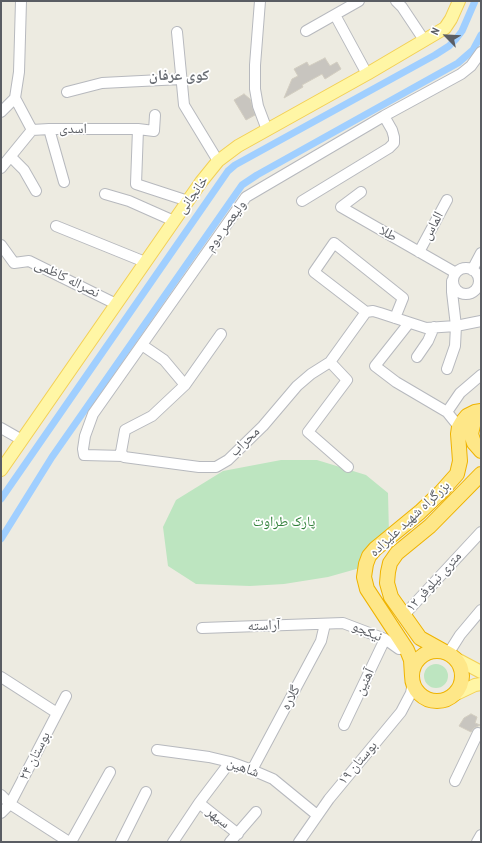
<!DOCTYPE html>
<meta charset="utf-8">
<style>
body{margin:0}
#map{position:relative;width:482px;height:843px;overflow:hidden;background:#edebe1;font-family:"Archivo Narrow",sans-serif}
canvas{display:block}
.frame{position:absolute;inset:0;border:2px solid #5a5d63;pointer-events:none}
.north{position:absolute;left:426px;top:16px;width:40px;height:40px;-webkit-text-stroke:3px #fff;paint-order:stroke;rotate:294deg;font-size:11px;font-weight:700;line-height:16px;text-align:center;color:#5a5d63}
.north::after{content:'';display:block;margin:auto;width:14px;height:18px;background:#5a5d63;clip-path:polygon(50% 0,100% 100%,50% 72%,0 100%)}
</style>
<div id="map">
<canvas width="482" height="843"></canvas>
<div class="frame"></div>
<div class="north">N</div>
</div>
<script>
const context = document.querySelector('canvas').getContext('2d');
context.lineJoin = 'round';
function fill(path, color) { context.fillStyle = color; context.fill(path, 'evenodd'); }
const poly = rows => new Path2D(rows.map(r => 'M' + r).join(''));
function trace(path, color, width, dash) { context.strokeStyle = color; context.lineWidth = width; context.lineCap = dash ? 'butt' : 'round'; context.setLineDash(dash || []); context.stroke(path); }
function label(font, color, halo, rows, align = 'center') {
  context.font = font + ' "Archivo Narrow","Noto Naskh Arabic",sans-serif'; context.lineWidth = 3.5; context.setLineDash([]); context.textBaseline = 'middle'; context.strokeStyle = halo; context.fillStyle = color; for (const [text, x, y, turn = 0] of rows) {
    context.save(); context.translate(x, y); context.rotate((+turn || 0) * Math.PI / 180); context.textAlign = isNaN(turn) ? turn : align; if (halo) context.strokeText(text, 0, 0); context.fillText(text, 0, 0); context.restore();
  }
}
fill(poly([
 [281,460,317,460,366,475,388,493,389,534,367,566,328,577,284,584,250,586,196,584,168,566,163,527,176,500,223,471],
 '424 676a12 12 0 1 1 24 0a12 12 0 1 1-24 0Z'
]), '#bde5c0');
trace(poly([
 [1,499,228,171,235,165,435,55,449,46,456,39,462,31,475,1],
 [1,539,52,457,242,185,257,175,458,63,473,50,481,35]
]), '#a0cfff', 7);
const building = poly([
 [325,58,330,66,337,62,341,69,325,79,322,74,302,85,303,87,284,98,292,79,298,76,294,69,307,62,309,66,325,58],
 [244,94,250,99,255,115,246,120,234,100,244,94],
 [471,714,477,717,475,723,480,725,474,728,471,732,459,726,464,718,471,714]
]);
fill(building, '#c8c5bf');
trace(building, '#d2cdc0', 1);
const minor = poly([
 [21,1,19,72,15,98,32,130],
 [260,1,255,65,255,89,258,106,267,130],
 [396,1,402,7,424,40],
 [335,15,367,74],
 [306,31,359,1],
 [177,32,184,105,218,161],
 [67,92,102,83,181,79],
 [1,112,15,98],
 [49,129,64,182],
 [138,129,154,131,155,115],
 [32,130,49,129,138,129,136,184,188,201],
 [11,157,24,170,36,191],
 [1,168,32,130],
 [361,192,341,207,456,273],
 [105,194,129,201,174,221],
 [302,201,389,148,394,143,394,137,392,130,384,116],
 [56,226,145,262],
 [1,245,14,263,29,261,116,304],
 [419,252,447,200],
 '453 281a13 13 0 1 1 26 0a13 13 0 1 1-26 0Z',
 [472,270,481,253],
 [366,312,314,272,334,243,403,298,395,318],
 [409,323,375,366,396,382,447,412,459,427],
 [221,334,185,385,152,416,125,430,121,452,124,457,199,467,216,467,228,460,263,426,297,386,311,374,330,362,366,312,373,311,380,313,426,328,456,326,481,321],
 [142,345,164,360,185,385],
 [417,357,428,341,434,327],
 [330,362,347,380,308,432,348,467],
 [447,369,455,346,456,326,452,292,452,281],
 [447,412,460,393,481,375],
 [1,428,22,440],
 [124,456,84,455,83,449,85,436,93,414,246,197,384,116,461,74,471,66,481,52],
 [404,615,481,532],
 [202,628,343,623,385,639,399,649,406,647],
 [448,654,460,635,481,610],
 [1,677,57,713],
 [344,725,385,639],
 [157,750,209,757,230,762,252,770,273,779,317,815],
 [252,770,321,641,325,624],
 [455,781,478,733,481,735],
 [1,795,10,804,69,842],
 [199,803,238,834],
 [1,813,10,804,66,696],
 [71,842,110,772],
 [121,842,146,792],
 [173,842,199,803,230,762],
 [230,842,256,812],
 [299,842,329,799,401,712,411,693,413,682],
 [477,842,481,835]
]);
const major = poly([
 [1,470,201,182,218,161,238,146,367,74,445,28,451,19,459,1],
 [451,656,481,672],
 [452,696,475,685,481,684]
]);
const highway = poly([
 [481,413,474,421,471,434,474,443,481,451],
 '412 676a25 25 0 1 1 50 0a25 25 0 1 1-50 0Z',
 [447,653,420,638,391,597,387,583,388,572,390,563,397,553,430,526,481,474],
 [412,676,411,660,407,650,367,589,364,577,366,564,369,556,375,549,420,512,441,492,457,474,460,461,458,434,459,427,462,422,467,416,475,412,481,411]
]);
trace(minor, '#b7b9be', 12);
trace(major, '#f3d055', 14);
trace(highway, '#efb300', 16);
trace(minor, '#fff', 10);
trace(major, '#fff6a5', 12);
trace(highway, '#fee788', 14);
label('14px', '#5a5d63', '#fff', [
 ["اسدی",73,129],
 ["خانجانی",193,195,-54],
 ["ولیعصر دوم",226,226,-54],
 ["الماس",433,226,-62],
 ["طلا",388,234,30],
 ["نصراله کاظمی",67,279,26],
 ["محراب",245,442,-44],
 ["بزرگراه شهید علیزاده",410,519,-43],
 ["۱۲ متری نیلوفر",434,582,-48],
 ["آراسته",264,626,-2],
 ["نیکجو",367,632,23],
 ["آهنین",365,682,-65],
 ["گلاره",291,698,-62],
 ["بوستان ۲۴",35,756,-63],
 ["بوستان ۱۹",358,763,-50],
 ["شاهین",243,768,20],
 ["سپهر",218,818,39]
]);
label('14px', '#32813b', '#fff', [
 ["پارک طراوت",284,522]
]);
label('bold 15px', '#6b6f75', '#fff', [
 ["کوی عرفان",179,76]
]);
</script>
